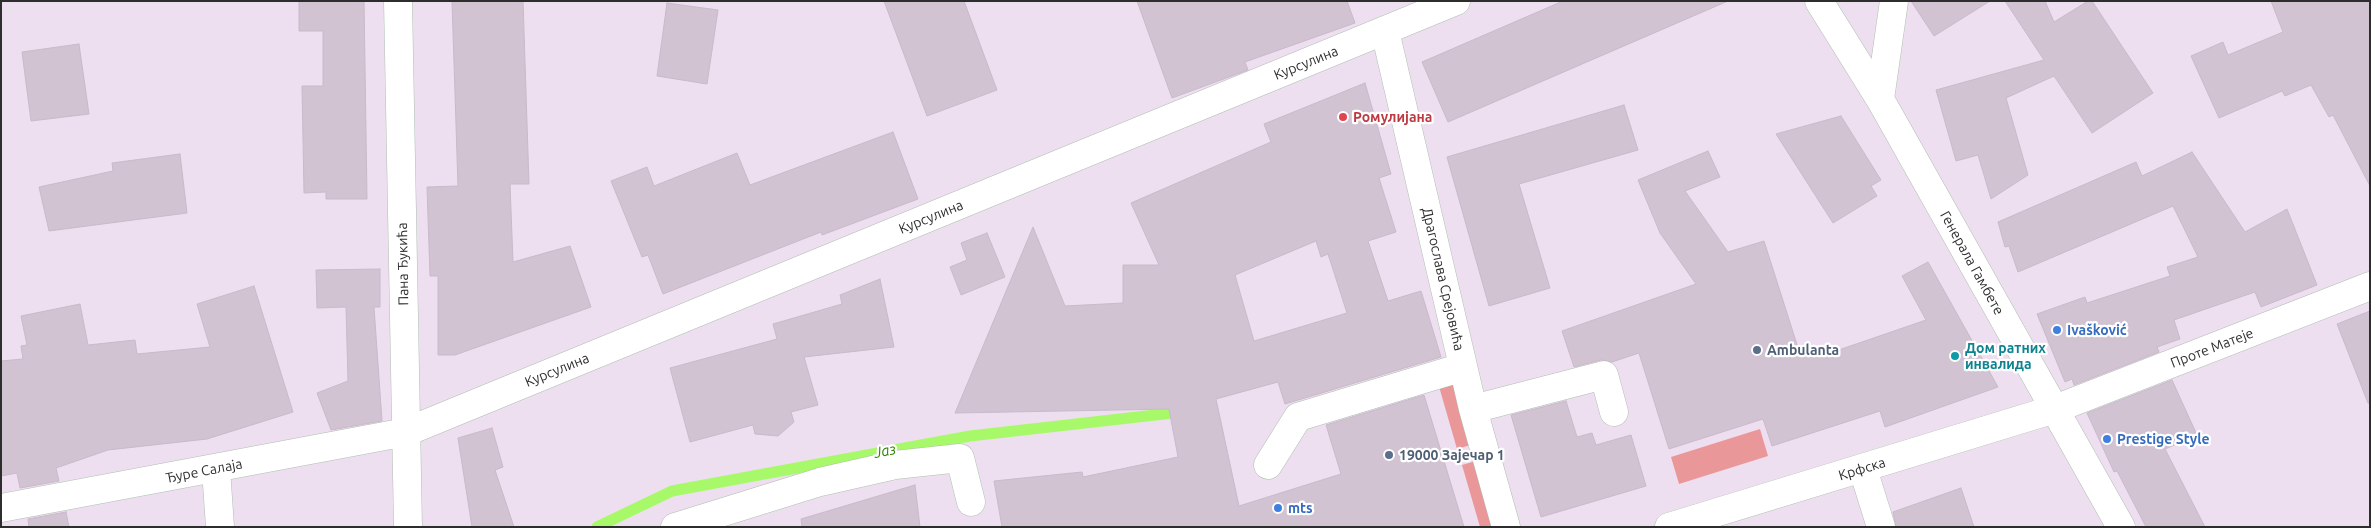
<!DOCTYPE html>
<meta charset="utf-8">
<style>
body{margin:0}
#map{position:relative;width:2371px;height:528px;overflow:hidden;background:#eddfef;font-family:Ubuntu,sans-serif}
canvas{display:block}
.frame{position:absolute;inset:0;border:2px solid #2d2d2d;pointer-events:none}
</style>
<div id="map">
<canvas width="2371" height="528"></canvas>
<div class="frame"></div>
</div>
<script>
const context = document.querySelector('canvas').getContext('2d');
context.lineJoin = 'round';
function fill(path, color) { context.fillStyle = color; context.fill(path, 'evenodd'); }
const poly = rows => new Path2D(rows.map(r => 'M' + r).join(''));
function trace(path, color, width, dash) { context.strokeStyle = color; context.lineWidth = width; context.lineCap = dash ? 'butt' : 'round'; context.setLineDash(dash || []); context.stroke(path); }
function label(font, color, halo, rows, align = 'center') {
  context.font = font + ' Ubuntu,sans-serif'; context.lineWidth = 4.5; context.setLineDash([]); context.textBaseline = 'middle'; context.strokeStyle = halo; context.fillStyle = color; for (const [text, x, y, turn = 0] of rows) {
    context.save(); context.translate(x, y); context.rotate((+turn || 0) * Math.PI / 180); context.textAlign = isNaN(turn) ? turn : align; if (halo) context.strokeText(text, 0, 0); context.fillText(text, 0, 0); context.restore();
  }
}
fill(poly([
 [1455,379,1474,444,1457,449,1438,383],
 [1760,429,1768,456,1679,484,1671,457],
 [1479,460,1497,527,1480,527,1462,465]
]), '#ea979a');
trace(poly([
 [597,527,672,491,970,436,1182,412]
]), '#a8f96a', 11);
const building = poly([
 [299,1,364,1,367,199,326,199,326,192,304,193,302,86,323,86,323,31,299,31,299,1],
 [452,1,523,1,529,184,510,184,513,262,570,246,591,307,455,355,438,355,438,276,430,276,427,187,458,186,452,1],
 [884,1,964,1,997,90,927,116,884,1],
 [1137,1,1347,1,1355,23,1245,62,1248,70,1172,98,1137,1],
 [1563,1,1728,1,1448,122,1422,62,1563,1],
 [1911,1,1990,1,1934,36,1911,1],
 [2005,1,2045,1,2054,22,2088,1,2092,1,2153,93,2092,133,2054,76,2006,98,2028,175,1991,199,1978,155,1956,161,1936,90,2044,60,2005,1],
 [2271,1,2370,1,2370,186,2333,115,2329,117,2311,85,2285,96,2282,91,2219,118,2191,56,2223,42,2228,55,2283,32,2271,1],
 [667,3,718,10,707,84,657,76,667,3],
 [79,44,89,114,31,121,22,52,79,44],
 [1365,83,1391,174,1379,178,1396,232,1368,241,1388,301,1421,291,1441,357,1285,404,1278,382,1216,399,1239,506,1341,474,1326,425,1424,395,1464,527,1002,527,994,481,1082,472,1083,477,1178,457,1169,409,955,413,1033,227,1065,306,1123,303,1123,265,1159,265,1131,203,1271,142,1264,124,1365,83],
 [1316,241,1321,257,1328,254,1347,313,1254,341,1235,275,1316,241],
 [1624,105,1638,150,1519,184,1550,288,1489,306,1447,157,1624,105],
 [1841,116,1881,180,1871,186,1877,196,1833,223,1776,134,1841,116],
 [893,132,918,199,822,235,821,232,663,294,648,255,642,257,611,181,647,167,654,186,737,153,750,185,893,132],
 [1708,151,1720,177,1685,191,1728,252,1764,241,1800,354,1827,345,1830,353,1926,320,1902,276,1928,262,1998,387,1885,427,1880,411,1772,446,1763,419,1669,449,1639,353,1612,362,1601,360,1574,367,1562,331,1696,284,1660,233,1638,180,1708,151],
 [2192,152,2245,232,2287,209,2317,285,2261,307,2255,292,2174,320,2180,339,2157,347,2159,352,2074,385,2072,379,2065,382,2037,314,2085,297,2087,303,2170,276,2167,267,2198,257,2173,206,2018,272,2009,246,2005,247,1998,222,2136,162,2142,176,2192,152],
 [180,154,187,213,49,231,39,187,113,171,112,163,180,154],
 [987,233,1005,277,961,295,950,267,967,260,961,243,987,233],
 [380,269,380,307,374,307,382,421,331,430,317,393,348,381,346,307,317,308,316,270,380,269],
 [880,279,894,347,804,357,818,405,791,412,794,422,778,436,755,434,753,425,690,442,670,368,777,339,773,324,842,304,840,295,880,279],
 [254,286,293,412,207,439,108,450,56,468,59,481,20,488,17,473,1,476,1,361,23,359,21,346,27,345,21,316,80,304,88,345,135,340,137,354,210,347,197,304,254,286],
 [2370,311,2370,403,2368,403,2337,324,2370,311],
 [2172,380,2197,435,2165,449,2205,527,2146,527,2117,471,2114,472,2087,413,2172,380],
 [1566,401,1577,437,1592,433,1596,445,1631,435,1646,486,1541,517,1511,415,1566,401],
 [492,428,503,467,495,470,514,527,472,527,458,438,492,428],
 [915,485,920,527,802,527,801,519,915,485],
 [1961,488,1974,527,1896,527,1893,512,1961,488],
 [66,512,69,527,29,527,28,519,66,512]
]);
fill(building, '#d1c3d2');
trace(building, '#cab8cb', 1);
const minor = poly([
 [398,1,408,527],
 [1819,1,1880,99,2121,527],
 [1385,31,1473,409,1506,527],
 [1880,99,1894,1],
 [1473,409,1604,375,1614,412],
 [1268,465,1298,417,1463,367],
 [216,469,220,527],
 [1863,469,1881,527],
 [1,508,406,432,1456,1],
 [675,527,820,482,895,465,960,458,971,502],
 [1669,527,2055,409,2370,286]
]);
trace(minor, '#afbeb1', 29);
trace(minor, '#fff', 28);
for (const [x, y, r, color] of [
 [1343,117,5,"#e0444e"],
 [2057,330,5,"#3f7fe0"],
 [1757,350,5,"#5c6f8a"],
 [1955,356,5,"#0f9aa8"],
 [2107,439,5,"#3f7fe0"],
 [1389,455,5,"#5c6f8a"],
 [1278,508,5,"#3f7fe0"]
]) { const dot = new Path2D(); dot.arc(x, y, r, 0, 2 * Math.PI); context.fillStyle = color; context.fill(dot); trace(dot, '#fff', 2); }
label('14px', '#2d2d2d', '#fff', [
 ["Курсулина",1306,63,-22],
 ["Курсулина",931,217,-22],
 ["Генерала Гамбете",1972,263,61],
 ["Пана Ђукића",403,264,-91],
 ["Драгослава Срејовића",1443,279,77],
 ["Проте Матеје",2212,348,-21],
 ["Курсулина",557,370,-22],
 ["Крфска",1862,469,-17],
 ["Ђуре Салаја",204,471,-11]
]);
label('bold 14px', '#be3a42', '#fff', [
 ["Ромулијана",1353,117]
], 'left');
label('bold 14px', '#366cbe', '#fff', [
 ["Ivašković",2067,330],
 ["Prestige Style",2117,439],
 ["mts",1288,508]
], 'left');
label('bold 14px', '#0d838f', '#fff', [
 ["Дом ратних",1965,348],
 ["инвалида",1965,364]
], 'left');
label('bold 14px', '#4e5e75', '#fff', [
 ["Ambulanta",1767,350],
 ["19000 Зајечар 1",1399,455]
], 'left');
label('italic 15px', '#338506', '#fff', [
 ["Јаз",885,451,-11]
]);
</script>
